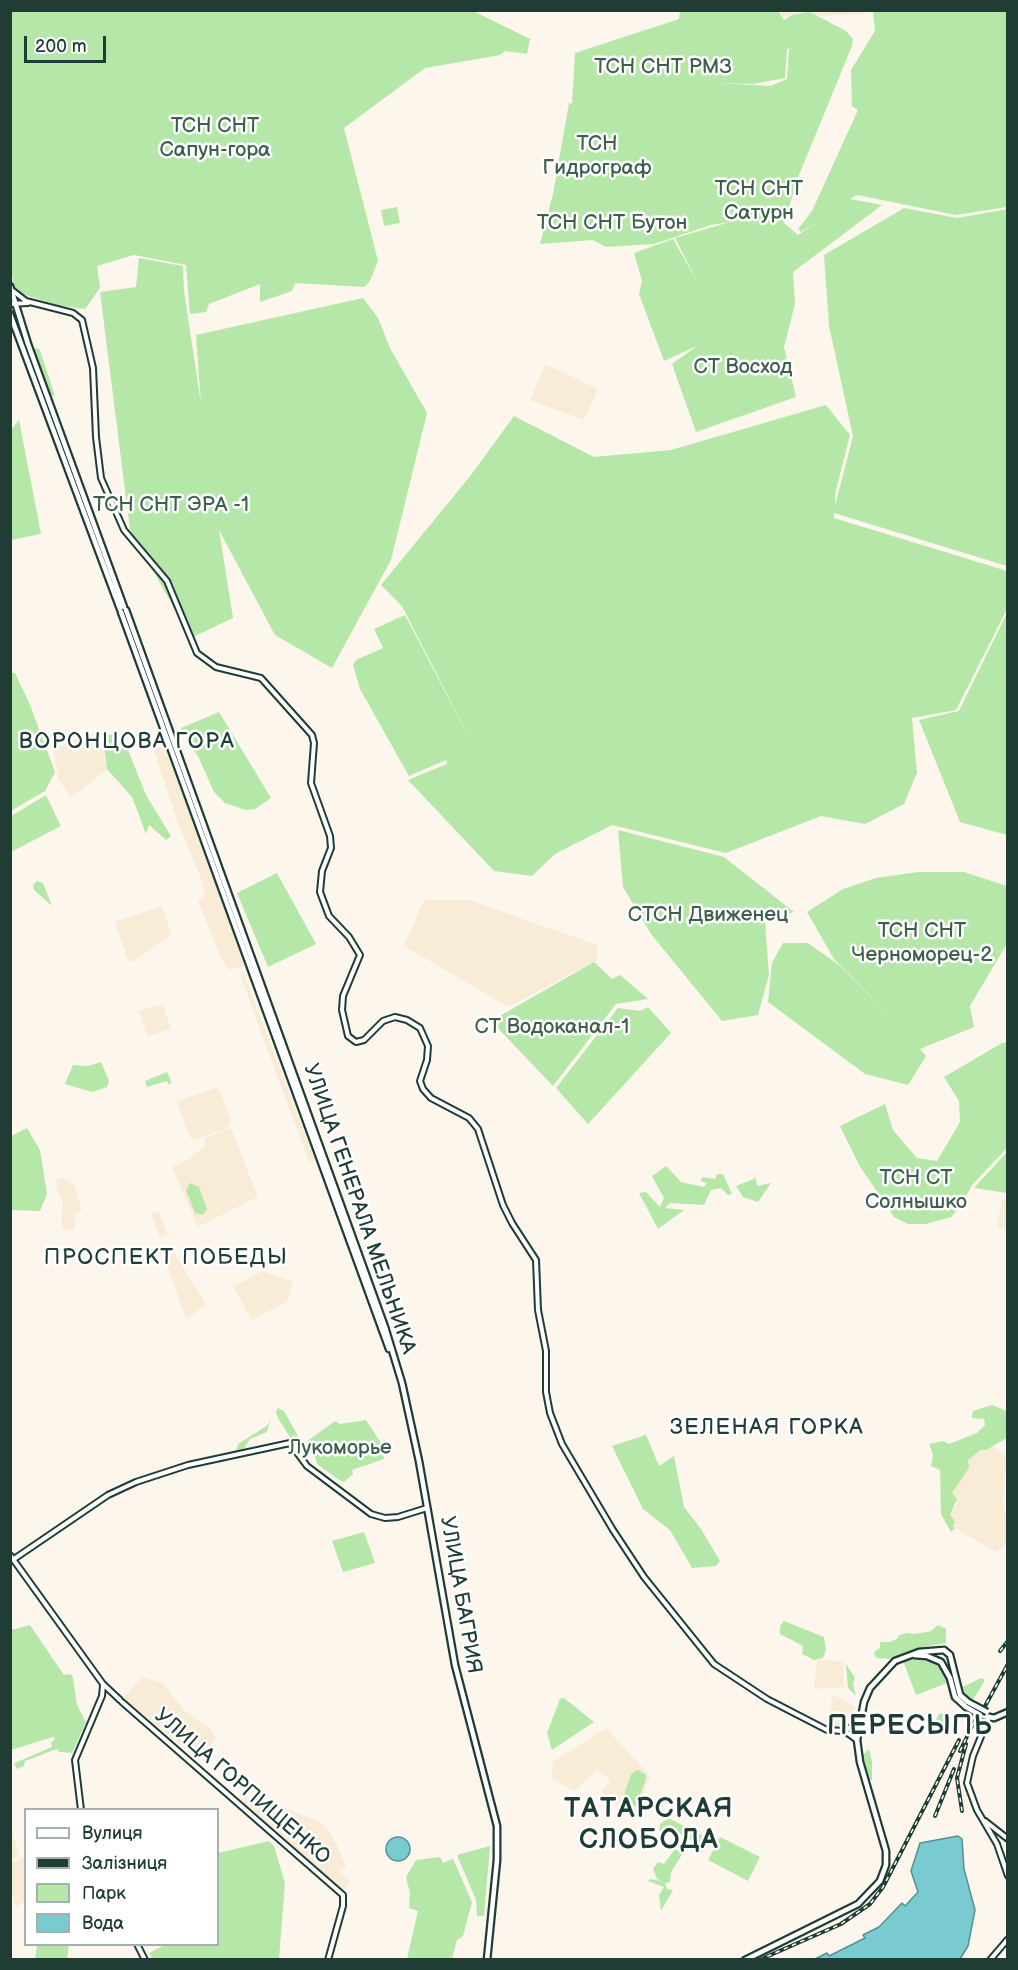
<!DOCTYPE html>
<meta charset="utf-8">
<style>
body{margin:0}
#map{position:relative;width:1018px;height:1970px;overflow:hidden;background:#fcf6ed;font-family:"Balsamiq Sans",sans-serif}
canvas{display:block}
.frame{position:absolute;inset:0;border:12px solid #1f3d34;pointer-events:none}
.legend{position:absolute;left:24px;top:1808px;width:195px;height:138px;box-sizing:border-box;background:#fff;border:2px solid #a5b1ae;margin:0;padding:8px 10px;list-style:none;font-size:18px;color:#1f3d34}
.legend li{display:flex;align-items:center;gap:12px;height:30px}
.legend b{width:30px;border:2px solid #a5b1ae}
.scale{position:absolute;left:24px;top:36px;width:82px;height:27px;box-sizing:border-box;border:3px solid #1f3d34;border-top:0;padding-left:8px;font-size:18px;line-height:21px;white-space:nowrap;color:#1f3d34;-webkit-text-stroke:4px #fff;paint-order:stroke}
</style>
<div id="map">
<canvas width="1018" height="1970"></canvas>
<div class="frame"></div>
<ul class="legend">
<li><b style="height:8px;background:#fff"></b>Вулиця</li>
<li><b style="height:8px;background:#1f3d34"></b>Залізниця</li>
<li><b style="height:16px;background:#b5e7a8"></b>Парк</li>
<li><b style="height:16px;background:#79cbd1"></b>Вода</li>
</ul>
<div class="scale">200 m</div>
</div>
<script>
const context = document.querySelector('canvas').getContext('2d');
context.lineJoin = 'round';
function fill(path, color) { context.fillStyle = color; context.fill(path, 'evenodd'); }
const poly = rows => new Path2D(rows.map(r => 'M' + r).join(''));
function trace(path, color, width, dash) { context.strokeStyle = color; context.lineWidth = width; context.lineCap = dash ? 'butt' : 'round'; context.setLineDash(dash || []); context.stroke(path); }
function label(font, color, halo, rows, align = 'center') {
  context.font = font + ' "Balsamiq Sans",sans-serif'; context.lineWidth = 5; context.setLineDash([]); context.textBaseline = 'middle'; context.strokeStyle = halo; context.fillStyle = color; for (const [text, x, y, turn = 0] of rows) {
    context.save(); context.translate(x, y); context.rotate((+turn || 0) * Math.PI / 180); context.textAlign = isNaN(turn) ? turn : align; if (halo) context.strokeText(text, 0, 0); context.fillText(text, 0, 0); context.restore();
  }
}
fill(poly([
 [779,11,873,11,859,15,782,16],
 [545,364,598,389,584,420,530,400],
 [98,733,107,769,71,798,59,780,53,750,67,742],
 [152,745,166,748,221,896,244,966,229,970,220,956,198,901,205,896,200,876,179,826],
 [424,900,469,900,597,945,597,960,509,1007,404,946],
 [162,906,171,934,133,962,128,960,115,922],
 [244,974,315,1160,309,1162,240,975],
 [163,1004,171,1029,147,1036,139,1011],
 [216,1088,220,1090,231,1122,227,1128,193,1140,189,1136,177,1101],
 [231,1128,258,1197,198,1227,172,1167,191,1158,205,1145,204,1138],
 [63,1178,74,1185,82,1210,74,1213,75,1228,64,1231,61,1222,63,1203,56,1187,57,1180],
 [1007,1199,1008,1199,1007,1229,997,1227,1002,1200],
 [159,1211,167,1235,160,1238,151,1213],
 [171,1247,206,1305,186,1319,162,1250],
 [262,1271,293,1282,287,1302,252,1320,233,1287],
 [993,1446,1007,1458,1003,1503,1007,1521,1007,1544,996,1552,955,1528,950,1515,957,1504,952,1494,968,1460,981,1450],
 [817,1660,843,1661,844,1687,814,1689],
 [142,1677,162,1683,185,1711,211,1729,216,1738,198,1760,123,1698],
 [832,1694,856,1707,851,1719,842,1726,829,1728],
 [606,1728,650,1776,639,1809,631,1814,623,1811,601,1792,611,1781,597,1769,575,1791,552,1779,553,1762],
 [245,1797,274,1808,281,1806,322,1823,334,1839,346,1866,339,1871,350,1881,342,1891,241,1803],
 [10,1825,19,1854,11,1861,10,1861],
 [25,1857,25,1901,16,1907,11,1891,11,1863]
]), '#f8ecd7');
fill(poly([
 [882,10,1007,11,1007,207,956,215,857,195,850,199,882,205,793,272,795,304,784,347,796,397,696,432,672,364,697,346,664,361,639,294,642,281,634,253,673,239,698,283,675,238,730,222,711,225,654,244,606,247,593,240,540,244,553,194,569,103,572,104,575,53,679,19,680,11,778,11,784,20,792,15,810,12,846,31,853,39,852,46,799,175,784,223,798,235,820,220,801,232,798,229,812,211,858,110,852,106,851,70,875,31,873,13],
 [797,48,789,49,787,79,770,86,716,83,753,84,785,78,787,49],
 [11,11,473,11,530,39,527,54,505,51,500,55,425,68,344,128,378,261,370,281,364,287,295,283,292,291,260,302,260,284,209,304,206,312,190,314,186,265,134,255,97,266,100,288,85,309,57,305,16,292,11,272],
 [397,207,400,223,384,226,381,210],
 [904,208,957,218,1008,209,1007,566,834,513,834,518,1007,571,1007,609,956,710,912,718,917,773,904,804,865,824,821,816,726,853,612,825,555,854,532,876,494,871,408,780,447,764,446,760,409,776,360,689,353,665,356,660,383,648,374,629,405,615,476,751,402,606,381,585,471,475,514,416,594,457,671,450,826,405,850,435,835,494,835,506,853,436,829,326,824,255],
 [139,258,183,266,184,291,201,404,196,335,363,298,378,318,390,348,427,413,391,560,332,668,275,635,219,530,233,618,191,638,130,530,100,292,136,287],
 [36,348,40,350,55,396,51,395,34,349],
 [19,420,41,534,11,540,11,430],
 [1007,613,1008,835,1007,835,960,822,919,720,959,711],
 [11,673,15,673,30,705,55,772,45,791,11,811],
 [219,712,271,798,255,809,246,810,225,803,214,792,199,758,181,728],
 [102,734,122,735,146,795,171,836,166,840,149,825,146,834,132,797,107,769],
 [46,795,61,826,11,852,11,816],
 [618,830,724,857,794,912,765,922,769,975,758,1015,722,1021,651,934,623,887],
 [918,872,964,872,1007,886,1008,942,970,1006,974,1027,920,1049,926,1056,908,1085,865,1074,768,1002,772,963,783,943,808,943,840,966,906,1033,834,959,807,912,843,889,876,878],
 [277,873,316,944,268,967,237,893],
 [37,881,43,883,52,906,34,890,33,885],
 [594,962,612,979,620,975,648,999,616,1004,553,1086,491,1021],
 [648,1007,671,1033,588,1124,556,1088,618,1008,640,1011],
 [1007,1042,1007,1148,972,1185,960,1207,951,1217,926,1224,908,1224,894,1217,859,1165,840,1126,885,1104,893,1130,917,1158,937,1161,960,1122,959,1101,944,1077,1002,1043],
 [101,1062,109,1081,107,1087,92,1092,65,1084,73,1065,88,1066],
 [167,1072,172,1083,168,1084,167,1081,147,1087,145,1081],
 [27,1128,40,1150,47,1194,40,1211,11,1210,11,1136],
 [1007,1152,1007,1193,974,1188],
 [666,1166,681,1182,704,1187,707,1183,701,1181,702,1177,715,1179,717,1174,723,1174,732,1194,728,1195,721,1188,711,1190,704,1205,670,1203,665,1208,684,1210,658,1229,639,1193,646,1192,660,1207,664,1198,652,1176],
 [756,1178,757,1186,771,1183,758,1202,743,1197,736,1186],
 [190,1183,199,1187,207,1209,203,1215,195,1213,186,1190],
 [992,1405,1007,1411,1007,1438,986,1450,981,1450,968,1460,969,1468,952,1493,957,1499,950,1515,955,1521,953,1526,955,1528,951,1532,941,1514,940,1470,931,1466,933,1455,929,1444,943,1441,949,1444,977,1433,985,1425,984,1419,972,1418,973,1411],
 [278,1408,284,1411,304,1447,302,1452,297,1448,278,1418,276,1412],
 [271,1418,267,1432,250,1439,244,1449,236,1451,238,1444,268,1425],
 [366,1420,381,1443,384,1459,352,1470,353,1474,344,1482,339,1480,317,1464,316,1459,308,1450,306,1442,335,1421,340,1424],
 [646,1435,659,1466,674,1456,684,1507,701,1529,720,1561,716,1566,692,1568,670,1530,643,1509,612,1446],
 [364,1532,375,1563,343,1572,332,1541],
 [784,1621,824,1637,826,1650,823,1658,814,1660,802,1654,803,1646,780,1634,780,1626],
 [30,1625,64,1675,71,1674,73,1678,77,1705,86,1722,72,1753,59,1752,57,1749,25,1761,24,1766,17,1769,14,1764,17,1762,52,1747,51,1743,55,1739,53,1737,11,1750,11,1630],
 [938,1625,946,1629,946,1643,917,1648,890,1659,876,1658,874,1652,880,1648,880,1642,890,1642,897,1639,899,1635,907,1633,915,1634,931,1631],
 [920,1659,932,1662,942,1669,947,1683,916,1695,903,1661],
 [846,1664,855,1678,853,1684,856,1696,848,1688],
 [981,1678,985,1680,973,1700,963,1694,961,1688],
 [564,1698,594,1722,552,1750,547,1733,560,1699],
 [943,1713,947,1715,946,1720,937,1730,933,1725,939,1714],
 [869,1749,872,1761,872,1780,869,1780,863,1755],
 [638,1770,645,1774,646,1779,636,1806,626,1810,622,1801,631,1774],
 [668,1818,704,1836,707,1842,705,1850,701,1852,698,1844,677,1832,667,1828,659,1831,660,1824],
 [720,1837,760,1857,748,1881,708,1860],
 [269,1841,274,1846,285,1883,279,1959,153,1959,149,1953,165,1945,218,1944,218,1853],
 [490,1846,484,1916,477,1916,476,1900,457,1855],
 [675,1849,683,1853,671,1872,670,1882,665,1883,667,1889,673,1890,661,1911,659,1895,664,1887,648,1881,650,1879,662,1881,657,1879,653,1869,658,1862,664,1864],
 [440,1857,443,1863,453,1859,472,1902,463,1936,457,1940,452,1959,407,1959,418,1911,409,1908,410,1893,406,1877,416,1860],
 [37,1945,69,1945,67,1959,35,1959]
]), '#b5e7a8');
const water = poly([
 [958,1836,962,1839,964,1869,975,1910,968,1946,960,1959,815,1959,827,1953,829,1956,865,1938,863,1935,879,1927,902,1903,905,1906,918,1892,911,1871,920,1843,958,1836],
 '386 1849a12 12 0 1 1 24 0a12 12 0 1 1-24 0Z'
]);
fill(water, '#79cbd1');
trace(water, '#559292', 1.5);
const secondary = poly([
 [13,291,26,301,73,313,82,320,93,368,96,437,101,478,124,530,167,581,197,653,216,667,261,678,312,735,314,743,311,783,330,836,331,848,322,871,320,892,329,916,349,937,360,955,343,996,342,1010,348,1036,356,1042,364,1040,383,1021,395,1017,407,1020,420,1028,428,1046,427,1060,420,1081,423,1089,431,1098,469,1118,478,1129,503,1205,512,1223,536,1260,538,1310,546,1351,546,1392,550,1413,562,1444,613,1530,644,1577,714,1664,767,1699,827,1730,845,1731,859,1721],
 [10,304,28,303],
 [10,1555,103,1684,120,1700],
 [14,1559,108,1495,136,1482,188,1465,290,1443,307,1466,371,1514,385,1518,398,1517,427,1508],
 [122,1702,343,1895,343,1906,328,1960],
 [989,1717,973,1756,967,1783,977,1810,997,1844,1008,1876],
 [846,1732,857,1740],
 [81,1810,75,1760,102,1696,103,1685],
 [985,1821,1008,1839],
 [137,1944,145,1960],
 [990,1960,1008,1939]
]);
const primary = poly([
 [10,286,28,344,124,607],
 [10,314,120,609],
 [126,610,385,1327,402,1383,419,1461,455,1665,497,1826,497,1860,487,1960],
 [121,612,389,1349],
 [944,1650,950,1655,960,1695,968,1702],
 [914,1655,927,1656,941,1662,950,1678,955,1697,966,1707],
 [980,1715,994,1718,1008,1712],
 [745,1960,858,1904,880,1881,886,1865,886,1851,860,1762,857,1740,864,1702,870,1688,895,1661,919,1652,944,1650]
]);
trace(secondary, '#1f3d34', 8);
trace(primary, '#1f3d34', 9);
trace(secondary, '#fff', 4);
trace(primary, '#fff', 4.5);
const rail = poly([
 [1000,1651,1008,1641],
 [978,1719,1008,1664],
 [960,1751,977,1716],
 [962,1811,957,1778,966,1744],
 [935,1816,954,1769],
 [759,1960,841,1924,870,1904,883,1887,959,1740]
]);
trace(rail, '#1f3d34', 4);
trace(rail, '#fff', 1.5, [4.5]);
const primaryBridge = poly([
 [968,1702,987,1712],
 [966,1707,980,1715]
]);
trace(primaryBridge, '#1f3d34', 9, []);
trace(primaryBridge, '#fff', 4.5);
label('21px', '#3d5f4b', '#fff', [
 ["ТСН СНТ РМЗ",663,68],
 ["ТСН СНТ",215,127],
 ["Сапун-гора",215,151],
 ["ТСН",597,145],
 ["Гидрограф",597,169],
 ["ТСН СНТ",759,190],
 ["Сатурн",759,214],
 ["ТСН СНТ Бутон",612,224],
 ["СТ Восход",743,368],
 ["ТСН СНТ ЭРА -1",171,506],
 ["СТСН Движенец",708,916],
 ["ТСН СНТ",922,932],
 ["Черноморец-2",922,956],
 ["СТ Водоканал-1",552,1028],
 ["ТСН СТ",916,1179],
 ["Солнышко",916,1203],
 ["Лукоморье",340,1449]
]);
label('21px', '#1f3d34', '#fff', [
 ["УЛИЦА ГЕНЕРАЛА МЕЛЬНИКА",359,1209,71],
 ["УЛИЦА БАГРИЯ",460,1595,80],
 ["УЛИЦА ГОРПИЩЕНКО",242,1787,41]
]);
context.letterSpacing = '1.5px';
label('22px', '#1f3d34', '#fff', [
 ["ВОРОНЦОВА ГОРА",127,742],
 ["ПРОСПЕКТ ПОБЕДЫ",166,1258],
 ["ЗЕЛЕНАЯ ГОРКА",767,1428]
]);
context.letterSpacing = '0px';
context.letterSpacing = '1.5px';
label('bold 27px', '#1f3d34', '#fff', [
 ["ПЕРЕСЫПЬ",910,1727],
 ["ТАТАРСКАЯ",649,1810],
 ["СЛОБОДА",649,1841]
]);
context.letterSpacing = '0px';
</script>
